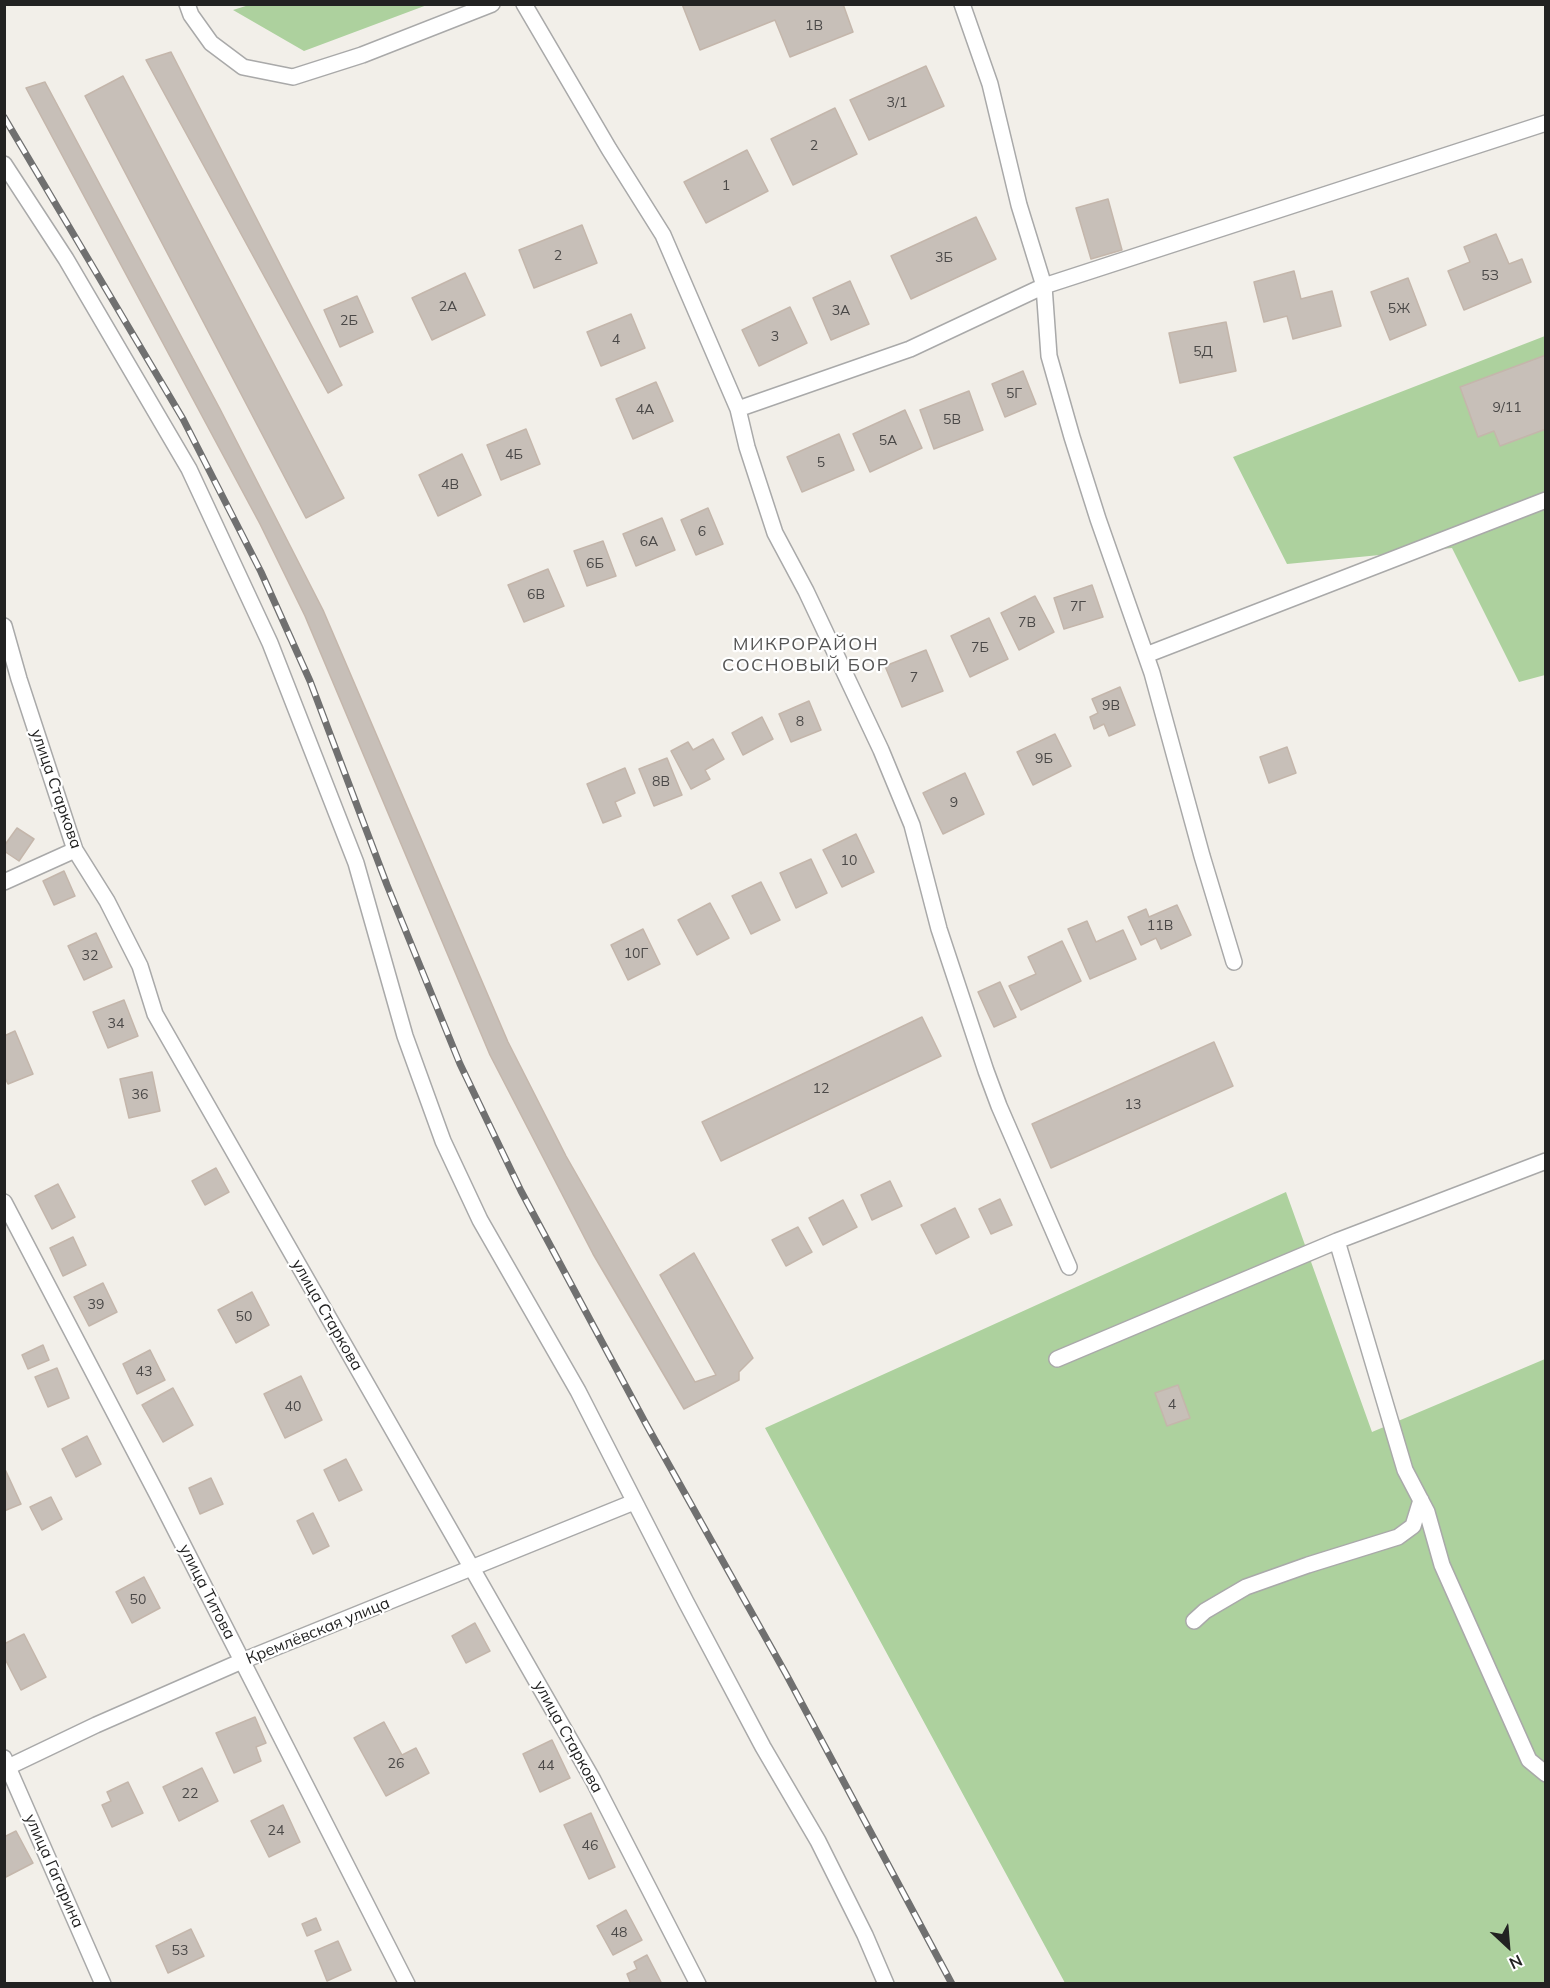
<!DOCTYPE html>
<meta charset="utf-8">
<style>
body{margin:0}
#map{position:relative;width:1550px;height:1988px;overflow:hidden;background:#f2efe9;font-family:Mulish,sans-serif}
canvas{display:block}
.frame{position:absolute;inset:0;border:6px solid #222;pointer-events:none}
.north{position:absolute;left:1478px;top:1916px;width:60px;height:60px;-webkit-text-stroke:4px #fff;paint-order:stroke;rotate:154deg;font-size:16px;font-weight:700;line-height:24px;text-align:center;color:#222}
.north::after{content:'';display:block;margin:auto;width:21px;height:27px;background:#222;clip-path:polygon(50% 0,100% 100%,50% 72%,0 100%)}
</style>
<div id="map">
<canvas width="1550" height="1988"></canvas>
<div class="frame"></div>
<div class="north">N</div>
</div>
<script>
const context = document.querySelector('canvas').getContext('2d');
context.lineJoin = 'round';
function fill(path, color) { context.fillStyle = color; context.fill(path, 'evenodd'); }
const poly = rows => new Path2D(rows.map(r => 'M' + r).join(''));
function trace(path, color, width, dash) { context.strokeStyle = color; context.lineWidth = width; context.lineCap = dash ? 'butt' : 'round'; context.setLineDash(dash || []); context.stroke(path); }
function label(font, color, halo, rows, align = 'center') {
  context.font = font + ' Mulish,sans-serif'; context.lineWidth = 4.5; context.setLineDash([]); context.textBaseline = 'middle'; context.strokeStyle = halo; context.fillStyle = color; for (const [text, x, y, turn = 0] of rows) {
    context.save(); context.translate(x, y); context.rotate((+turn || 0) * Math.PI / 180); context.textAlign = isNaN(turn) ? turn : align; if (halo) context.strokeText(text, 0, 0); context.fillText(text, 0, 0); context.restore();
  }
}
fill(poly([
 [249,5,249,4,427,5,304,51,233,10],
 [1545,336,1545,675,1519,682,1452,548,1287,564,1233,457],
 [1286,1192,1372,1432,1545,1359,1545,1983,1065,1983,765,1428]
]), '#add19e');
const building = poly([
 [682,4,843,4,853,32,790,57,775,20,700,50,682,4],
 [171,52,342,385,328,393,146,60,171,52],
 [926,66,944,106,869,140,850,100,926,66],
 [123,76,344,498,306,518,85,96,123,76],
 [45,82,220,409,323,610,508,1042,566,1156,695,1382,716,1375,660,1275,694,1253,753,1358,739,1372,739,1380,684,1409,593,1254,490,1055,305,616,260,524,26,88,45,82],
 [835,108,857,154,793,185,771,139,835,108],
 [747,150,768,191,706,223,684,182,747,150],
 [1108,199,1122,250,1091,259,1076,208,1108,199],
 [976,217,996,259,911,299,891,256,976,217],
 [582,225,597,263,534,288,519,250,582,225],
 [1496,234,1509,264,1522,259,1531,282,1464,310,1448,271,1470,262,1464,247,1496,234],
 [1294,271,1301,299,1332,291,1341,326,1293,339,1287,316,1264,322,1254,282,1294,271],
 [465,273,485,315,432,340,412,298,465,273],
 [1408,278,1426,325,1390,340,1371,292,1408,278],
 [850,281,869,324,831,340,813,298,850,281],
 [357,296,373,332,340,347,324,310,357,296],
 [790,307,807,343,759,366,742,330,790,307],
 [631,314,645,348,601,366,587,332,631,314],
 [1226,322,1236,371,1180,383,1169,333,1226,322],
 [1546,355,1546,429,1500,446,1494,431,1478,437,1460,387,1546,355],
 [1023,371,1036,404,1005,417,992,384,1023,371],
 [656,382,673,421,633,439,616,399,656,382],
 [969,391,983,430,934,449,920,410,969,391],
 [905,410,922,448,870,472,853,434,905,410],
 [526,429,540,464,501,480,487,445,526,429],
 [839,434,854,470,802,492,787,457,839,434],
 [462,454,481,495,438,516,419,475,462,454],
 [708,508,723,544,696,555,681,520,708,508],
 [662,518,675,550,636,566,623,534,662,518],
 [603,541,616,576,587,586,574,551,603,541],
 [548,569,564,606,524,622,508,585,548,569],
 [1092,585,1103,617,1064,629,1054,598,1092,585],
 [1035,596,1054,632,1019,650,1001,613,1035,596],
 [989,618,1008,659,970,677,951,636,989,618],
 [926,650,943,691,902,707,885,666,926,650],
 [1120,687,1135,725,1109,736,1104,724,1094,729,1090,717,1098,713,1092,699,1120,687],
 [809,701,821,730,791,742,779,714,809,701],
 [762,717,773,739,743,755,732,733,762,717],
 [1055,734,1071,766,1033,785,1017,752,1055,734],
 [713,739,724,759,705,770,710,779,691,789,671,751,688,742,693,750,713,739],
 [1287,747,1296,773,1269,783,1260,757,1287,747],
 [667,758,682,795,654,806,639,769,667,758],
 [625,768,635,793,615,802,621,816,603,823,587,784,625,768],
 [965,773,984,814,943,834,923,793,965,773],
 [17,828,34,839,19,861,4,851,4,846,17,828],
 [856,834,874,872,842,887,823,850,856,834],
 [811,859,827,893,796,908,780,873,811,859],
 [64,871,75,896,54,905,43,881,64,871],
 [761,882,780,920,751,934,732,896,761,882],
 [710,903,729,938,697,955,678,920,710,903],
 [1177,905,1191,935,1161,949,1156,938,1141,945,1128,917,1146,909,1149,917,1177,905],
 [1087,921,1096,942,1123,930,1136,959,1090,979,1068,929,1087,921],
 [643,929,660,964,628,980,611,945,643,929],
 [96,933,112,967,84,980,68,946,96,933],
 [1062,941,1081,981,1021,1010,1009,986,1036,974,1028,957,1062,941],
 [1000,982,1016,1017,994,1027,978,992,1000,982],
 [124,1000,138,1036,108,1048,93,1012,124,1000],
 [922,1017,941,1056,721,1161,702,1122,922,1017],
 [15,1031,33,1074,8,1084,4,1076,4,1036,15,1031],
 [1214,1042,1233,1086,1051,1168,1032,1124,1214,1042],
 [152,1072,160,1111,129,1118,120,1079,152,1072],
 [216,1168,229,1192,205,1205,192,1181,216,1168],
 [890,1181,902,1206,872,1220,861,1195,890,1181],
 [58,1184,75,1217,52,1229,35,1196,58,1184],
 [1000,1199,1012,1225,991,1234,979,1209,1000,1199],
 [843,1200,857,1227,823,1245,809,1218,843,1200],
 [955,1208,969,1237,936,1254,921,1225,955,1208],
 [798,1227,812,1252,786,1266,772,1240,798,1227],
 [73,1237,86,1265,63,1276,50,1248,73,1237],
 [103,1283,117,1312,89,1326,74,1297,103,1283],
 [252,1292,269,1325,236,1343,218,1310,252,1292],
 [43,1345,49,1360,28,1369,22,1355,43,1345],
 [150,1350,165,1380,137,1394,123,1364,150,1350],
 [57,1368,69,1398,48,1407,35,1377,57,1368],
 [301,1376,322,1420,285,1438,264,1394,301,1376],
 [1178,1385,1190,1418,1167,1426,1155,1393,1178,1385],
 [173,1388,193,1425,163,1442,142,1405,173,1388],
 [87,1436,101,1464,76,1477,62,1449,87,1436],
 [346,1459,362,1490,339,1501,324,1470,346,1459],
 [4,1467,21,1504,4,1511,4,1467],
 [211,1478,223,1504,200,1514,189,1488,211,1478],
 [51,1497,62,1519,42,1530,30,1507,51,1497],
 [313,1513,329,1546,313,1554,297,1521,313,1513],
 [144,1577,160,1608,132,1623,116,1592,144,1577],
 [475,1623,490,1651,466,1663,452,1636,475,1623],
 [24,1634,46,1677,21,1690,4,1657,4,1644,24,1634],
 [255,1717,266,1743,256,1747,261,1761,234,1773,216,1733,255,1717],
 [384,1722,402,1755,416,1748,429,1773,386,1796,354,1738,384,1722],
 [552,1740,570,1778,540,1792,523,1754,552,1740],
 [202,1768,218,1801,179,1821,163,1787,202,1768],
 [128,1782,143,1813,112,1827,102,1805,111,1801,107,1792,128,1782],
 [283,1805,300,1842,269,1857,251,1821,283,1805],
 [591,1813,615,1867,589,1879,564,1825,591,1813],
 [16,1831,33,1863,4,1878,4,1837,16,1831],
 [626,1910,642,1940,613,1955,597,1926,626,1910],
 [316,1918,321,1930,307,1936,302,1924,316,1918],
 [191,1929,204,1956,168,1973,156,1946,191,1929],
 [338,1941,351,1970,327,1981,315,1951,338,1941],
 [647,1955,662,1984,631,1984,627,1974,637,1969,634,1962,647,1955]
]);
fill(building, '#c7bfb8');
trace(building, '#c4b6ab', 1.5);
const street = poly([
 [187,4,191,15,211,43,243,67,293,77,362,55,492,4],
 [524,4,609,149,663,235,738,409,747,447,775,533,806,591,881,750,912,825,939,929,986,1071,999,1106,1069,1267],
 [962,4,990,84,1019,205,1044,286,1049,356,1072,437,1098,519,1152,673,1202,856,1234,962],
 [4,164,66,259,189,469,270,643,356,863,405,1036,443,1141,480,1220,578,1391,686,1602,763,1747,818,1841,865,1935,886,1984],
 [738,409,910,349,1044,286,1546,123],
 [4,626,19,679,75,850,107,901,140,966,155,1014,593,1780,698,1984],
 [1146,655,1546,500],
 [4,882,75,850],
 [4,1202,157,1494,407,1984],
 [1337,1241,1405,1470,1427,1512,1442,1565,1529,1760,1546,1774],
 [1057,1359,1337,1241,1546,1161],
 [1194,1621,1205,1611,1246,1587,1308,1565,1398,1537,1413,1526,1421,1500],
 [4,1758,103,1984],
 [4,1769,96,1725,242,1661,634,1502]
]);
trace(street, '#a9a9a9', 18);
trace(street, '#fff', 15);
const rail = poly([
 [4,117,183,419,261,572,310,681,387,885,460,1064,521,1191,646,1424,786,1674,952,1984]
]);
trace(rail, '#707070', 7);
trace(rail, '#fff', 4.5, [14]);
label('14px', '#4b4948', null, [
 ["1В",814,26],
 ["3/1",897,103],
 ["2",814,146],
 ["1",726,186],
 ["2",558,256],
 ["3Б",944,258],
 ["5З",1490,276],
 ["2А",448,307],
 ["5Ж",1399,309],
 ["3А",841,311],
 ["2Б",349,321],
 ["3",775,337],
 ["4",616,340],
 ["5Д",1203,352],
 ["5Г",1014,394],
 ["9/11",1507,408],
 ["4А",645,410],
 ["5В",952,420],
 ["5А",888,441],
 ["4Б",514,455],
 ["5",821,463],
 ["4В",450,485],
 ["6",702,532],
 ["6А",649,542],
 ["6Б",595,564],
 ["6В",536,595],
 ["7Г",1078,607],
 ["7В",1027,623],
 ["7Б",980,648],
 ["7",914,678],
 ["9В",1111,706],
 ["8",800,722],
 ["9Б",1044,759],
 ["8В",661,782],
 ["9",954,803],
 ["10",849,861],
 ["11В",1160,926],
 ["10Г",636,954],
 ["32",90,956],
 ["34",116,1024],
 ["12",821,1089],
 ["36",140,1095],
 ["13",1133,1105],
 ["39",96,1305],
 ["50",244,1317],
 ["43",144,1372],
 ["4",1172,1405],
 ["40",293,1407],
 ["50",138,1600],
 ["26",396,1764],
 ["44",546,1766],
 ["22",190,1794],
 ["24",276,1831],
 ["46",590,1846],
 ["48",619,1933],
 ["53",180,1951]
]);
label('16px', '#222', '#fff', [
 ["улица Старкова",56,789,71],
 ["улица Старкова",327,1315,60],
 ["улица Титова",207,1592,63],
 ["Кремлёвская улица",318,1631,-22],
 ["улица Старкова",568,1737,61],
 ["улица Гагарина",54,1871,66]
]);
context.letterSpacing = '1.5px';
label('18px', '#555', '#fff', [
 ["МИКРОРАЙОН",806,645],
 ["СОСНОВЫЙ БОР",806,666]
]);
context.letterSpacing = '0px';
</script>
